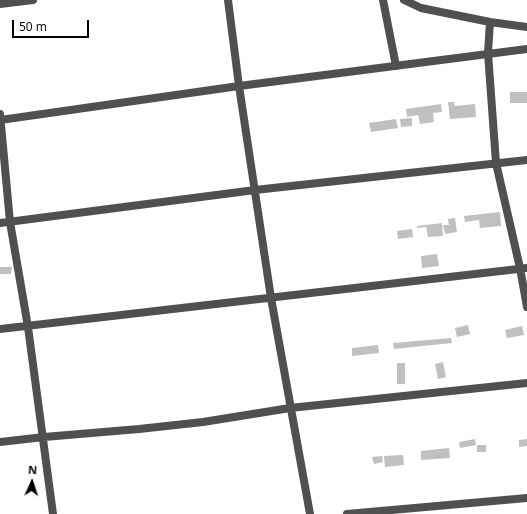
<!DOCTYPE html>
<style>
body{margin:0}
#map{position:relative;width:527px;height:514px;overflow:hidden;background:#fff;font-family:"Open Sans",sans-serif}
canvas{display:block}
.north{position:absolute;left:12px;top:462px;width:40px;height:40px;-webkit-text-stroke:3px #fff;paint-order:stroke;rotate:3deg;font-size:11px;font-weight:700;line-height:16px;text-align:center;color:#000}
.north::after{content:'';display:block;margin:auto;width:14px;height:18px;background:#000;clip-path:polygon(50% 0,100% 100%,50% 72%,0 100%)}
.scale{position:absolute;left:12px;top:20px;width:77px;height:18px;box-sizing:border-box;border:2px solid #000;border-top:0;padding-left:5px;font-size:12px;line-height:14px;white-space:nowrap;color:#000;-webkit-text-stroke:3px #fff;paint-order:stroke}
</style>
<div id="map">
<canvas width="527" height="514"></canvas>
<div class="north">N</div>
<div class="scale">50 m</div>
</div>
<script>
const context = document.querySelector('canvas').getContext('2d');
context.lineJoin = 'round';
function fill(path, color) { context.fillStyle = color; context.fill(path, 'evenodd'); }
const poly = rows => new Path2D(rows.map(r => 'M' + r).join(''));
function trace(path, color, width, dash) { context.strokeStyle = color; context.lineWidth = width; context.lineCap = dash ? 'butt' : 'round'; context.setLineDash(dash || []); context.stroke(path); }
fill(poly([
 [510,92,527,92,527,103,510,103],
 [448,102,454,102,455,106,475,104,476,117,450,119],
 [441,104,442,112,433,113,434,122,420,124,418,115,407,117,406,109],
 [412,118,412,126,401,127,400,119],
 [396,119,398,128,371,132,369,123],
 [500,212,501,226,480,228,479,220,465,222,464,216],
 [455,218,457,232,445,234,443,225,449,225,448,219],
 [442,223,443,236,428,237,426,227,417,228,417,226],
 [412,229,413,237,398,239,397,231],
 [437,254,439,266,422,268,421,256],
 [0,267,12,267,11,274,0,274],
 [468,325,470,334,457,337,455,328],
 [522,326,524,335,507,338,505,330],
 [451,338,452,343,394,349,393,343],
 [378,345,379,353,352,356,352,348],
 [443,362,446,377,438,379,435,364],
 [397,363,405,363,405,384,397,384],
 [475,439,476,445,460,448,459,442],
 [527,439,527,446,519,447,519,440],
 [477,445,486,445,486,452,477,452],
 [449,448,450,458,421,460,421,451],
 [403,455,404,465,385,467,384,456],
 [382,456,383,462,374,464,372,457]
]), '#c0c0c0');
trace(poly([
 [228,0,239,86,271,298,310,514],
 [383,0,396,66],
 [404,0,421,8,490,22,527,27],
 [0,4,33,0],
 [490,22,488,53,496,163,520,268,527,307],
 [0,114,10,222,28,327,53,514],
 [0,120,239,86,527,49],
 [0,223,255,190,527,160],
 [0,329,527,268],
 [0,442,44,437,139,429,203,422,290,408,527,383],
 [347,514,527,498]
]), '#505050', 8);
</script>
